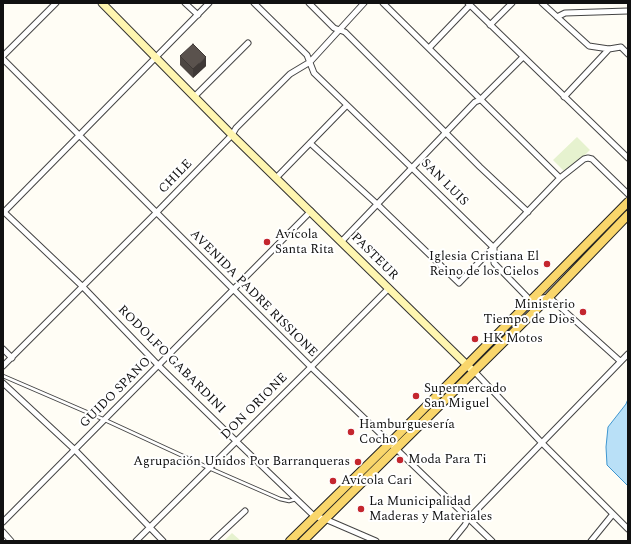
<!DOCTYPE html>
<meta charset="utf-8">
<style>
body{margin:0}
#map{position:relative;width:631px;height:544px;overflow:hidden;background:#fffdf5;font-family:Spectral,serif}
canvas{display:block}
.frame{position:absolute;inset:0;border:4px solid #111;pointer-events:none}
</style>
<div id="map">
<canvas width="631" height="544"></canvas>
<div class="frame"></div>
</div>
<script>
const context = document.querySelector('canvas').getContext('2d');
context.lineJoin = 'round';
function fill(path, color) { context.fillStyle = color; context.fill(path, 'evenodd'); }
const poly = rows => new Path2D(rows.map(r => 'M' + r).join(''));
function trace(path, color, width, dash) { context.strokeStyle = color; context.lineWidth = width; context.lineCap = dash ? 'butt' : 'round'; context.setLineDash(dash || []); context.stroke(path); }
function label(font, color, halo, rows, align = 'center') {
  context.font = font + ' Spectral,serif'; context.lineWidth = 4; context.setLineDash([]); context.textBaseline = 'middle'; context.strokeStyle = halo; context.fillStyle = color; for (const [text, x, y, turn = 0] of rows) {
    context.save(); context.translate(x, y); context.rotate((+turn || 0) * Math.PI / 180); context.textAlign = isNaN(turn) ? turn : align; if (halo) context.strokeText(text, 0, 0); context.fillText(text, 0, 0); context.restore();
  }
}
fill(poly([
 [577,137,590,150,566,173,553,160],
 [232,533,241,541,224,541]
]), '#e6f2cf');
const water = poly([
 [628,399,628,486,607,465,606,447,608,427,626,404,628,399]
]);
fill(water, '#b9e0f7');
trace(water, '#3f96cf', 1);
const lane = poly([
 [3,376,105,420,209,468,280,499,289,501,296,499]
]);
const street = poly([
 [185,3,198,15],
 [254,3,307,55,314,73,412,168,494,248,494,263,530,300,549,297,620,361],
 [309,3,334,28,345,32,480,167,528,212],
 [383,3,560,178],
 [468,3,628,158],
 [542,3,589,46,609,49,621,47,628,54],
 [557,17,565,13,628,11],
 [490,25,512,3],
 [429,48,470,5],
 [3,56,56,3],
 [3,59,311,367,492,541],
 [195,96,248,43],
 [564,97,609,49],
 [310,143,377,204,459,283,560,178,584,159,588,158,592,159,628,194],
 [277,177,347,105],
 [4,212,83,287,159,366,236,441,314,516,325,519,376,541],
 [3,213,209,3],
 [342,241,475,102,480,100,523,57],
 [3,349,12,358],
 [3,366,156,213,232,135,236,128,290,74,310,62,364,3],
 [474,371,541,442,628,529],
 [3,383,75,450,163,541],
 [3,522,311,211],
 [3,532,11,541],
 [136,541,311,367,388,289],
 [213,541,245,511],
 [452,541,465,525,468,519,628,354],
 [591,541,613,514]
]);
const secondary = poly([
 [102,3,232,135,471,369]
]);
const primary = poly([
 [290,541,390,443,628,202],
 [303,541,549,297,628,215]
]);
trace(lane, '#444', 4.5);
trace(street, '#444', 7);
trace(secondary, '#333', 9);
trace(primary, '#222', 10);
trace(lane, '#fff', 2.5);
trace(street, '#fff', 5);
trace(secondary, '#fff6b0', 7);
trace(primary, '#f9d66b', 8);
fill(poly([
 [180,56,206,66,193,78,180,65]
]), '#4d4742');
fill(poly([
 [206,57,206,66,193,78,193,69]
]), '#3f3936');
const building = poly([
 [193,44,206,57,193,69,180,56,193,44]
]);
fill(building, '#5a524d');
trace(building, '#3f3936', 1);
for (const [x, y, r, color] of [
 [267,242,4,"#c4262e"],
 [547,264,4,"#c4262e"],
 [583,312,4,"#c4262e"],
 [475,339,4,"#c4262e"],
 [416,396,4,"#c4262e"],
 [351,432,4,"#c4262e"],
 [400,460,4,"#c4262e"],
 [358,462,4,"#c4262e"],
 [333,481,4,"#c4262e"],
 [361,509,4,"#c4262e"]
]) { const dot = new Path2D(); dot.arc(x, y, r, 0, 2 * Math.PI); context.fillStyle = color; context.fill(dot); trace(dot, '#fff', 1.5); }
label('13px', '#111', '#fff', [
 ["CHILE",176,177,-46],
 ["SAN LUIS",444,183,45],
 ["PASTEUR",374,257,45],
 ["AVENIDA PADRE RISSIONE",253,294,45],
 ["RODOLFO GABARDINI",171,360,45],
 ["GUIDO SPANO",116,393,-45],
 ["DON ORIONE",255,407,-45]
]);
label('13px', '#111', '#fff', [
 ["Avícola",275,235],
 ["Santa Rita",275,250],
 ["Iglesia Cristiana El",539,257,"right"],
 ["Reino de los Cielos",539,272,"right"],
 ["Ministerio",575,305,"right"],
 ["Tiempo de Dios",575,320,"right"],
 ["HK Motos",483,339],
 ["Supermercado",424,389],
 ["San Miguel",424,404],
 ["Hamburguesería",359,425],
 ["Cocho",359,440],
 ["Moda Para Ti",408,460],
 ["Agrupación Unidos Por Barranqueras",350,462,"right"],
 ["Avícola Cari",341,481],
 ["La Municipalidad",369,502],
 ["Maderas y Materiales",369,517]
], 'left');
</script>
